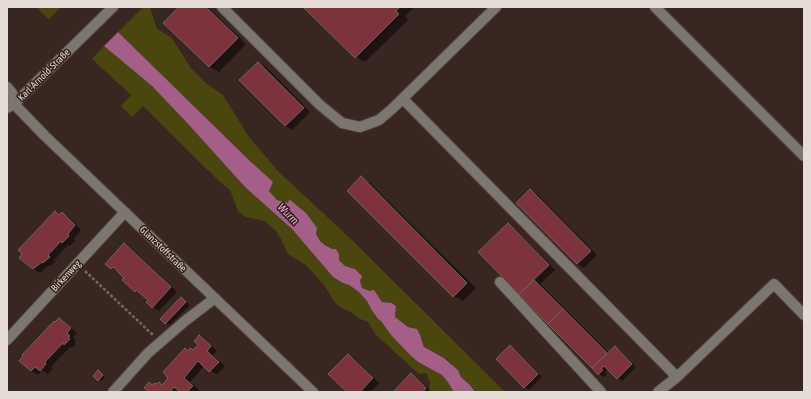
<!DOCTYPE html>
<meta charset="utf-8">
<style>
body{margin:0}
#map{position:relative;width:811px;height:399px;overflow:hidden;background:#372720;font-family:"Asap Condensed",sans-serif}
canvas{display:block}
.frame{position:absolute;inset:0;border:8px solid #e6dcd7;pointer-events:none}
</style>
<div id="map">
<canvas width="811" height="399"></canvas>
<div class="frame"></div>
</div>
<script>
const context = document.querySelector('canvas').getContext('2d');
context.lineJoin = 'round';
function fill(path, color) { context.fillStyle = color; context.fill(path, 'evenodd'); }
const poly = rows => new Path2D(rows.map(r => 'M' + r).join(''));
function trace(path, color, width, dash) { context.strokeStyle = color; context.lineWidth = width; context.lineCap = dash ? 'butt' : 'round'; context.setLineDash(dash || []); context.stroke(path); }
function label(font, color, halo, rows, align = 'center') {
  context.font = font + ' "Asap Condensed",sans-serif'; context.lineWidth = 3; context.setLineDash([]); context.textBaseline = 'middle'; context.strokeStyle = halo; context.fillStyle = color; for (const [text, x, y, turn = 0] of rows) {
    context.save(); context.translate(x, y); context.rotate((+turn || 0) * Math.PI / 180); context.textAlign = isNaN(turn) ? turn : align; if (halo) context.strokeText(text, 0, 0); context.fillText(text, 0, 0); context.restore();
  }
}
fill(poly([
 [36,7,61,7,49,19],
 [143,7,150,7,157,29,172,38,190,67,206,83,223,95,249,137,279,172,352,240,505,392,475,392,470,385,461,377,458,370,445,358,424,347,422,339,413,328,408,327,395,317,396,305,392,303,382,302,376,295,370,291,362,288,355,269,345,266,339,260,339,254,320,241,316,234,289,199,288,203,277,200,269,191,272,182,118,32],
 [104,46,152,86,189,125,245,187,292,229,333,277,343,283,349,285,359,292,367,301,371,309,378,319,381,321,391,335,410,355,418,362,442,375,447,381,454,392,429,392,430,383,426,373,419,374,376,335,368,322,360,319,351,312,343,309,335,303,324,285,316,276,306,265,288,254,281,239,275,230,264,221,246,217,238,211,230,190,221,183,143,106,132,117,121,106,131,95,92,59]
]), '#49460e');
fill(poly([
 [118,32,249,160,273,182,269,191,277,200,288,203,289,199,306,213,317,228,316,234,320,241,325,245,332,249,336,249,339,254,339,260,345,266,355,269,362,276,360,281,362,288,370,291,374,290,382,302,392,303,396,306,395,317,408,327,417,329,420,335,424,347,444,358,458,370,461,377,470,385,475,392,454,392,447,381,442,375,418,362,410,355,391,335,381,321,378,319,371,309,367,301,359,292,349,285,343,283,333,277,292,229,245,187,189,125,152,86,104,46]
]), '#a35f88');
fill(poly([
 [181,7,208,7,246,44,219,72,210,67,165,23],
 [305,7,414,7,405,16,408,20,365,62,356,57],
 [259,63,266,67,310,112,292,130,285,126],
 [361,178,370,183,476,288,463,301,454,296],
 [530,190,537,194,597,255,584,268,577,264],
 [55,213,60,216,62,213,69,217,81,230,74,239,76,240,70,246,68,245,54,260,56,261,51,266,49,265,40,273,33,269],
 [508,225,515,229,555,270,540,284,609,353,615,347,620,350,636,367,622,381,618,378,608,369,605,372,607,374,604,377,599,374,480,252],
 [125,245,132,249,177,292,159,311,152,307,149,300,135,291,125,278,112,268],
 [181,298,190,305,170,325,166,323],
 [59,319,66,323,77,333,73,337,76,340,74,342,76,343,72,348,70,347,51,367,53,368,48,374,42,370,38,375,31,371,55,323],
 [199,337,206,341,217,351,213,355,225,366,217,375,204,366,190,382,199,390,198,392,150,392,153,386,157,385,159,383,163,385,188,351,193,351,200,344],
 [510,346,515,349,542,377,529,390,524,387],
 [348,355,355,359,379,383,370,392,348,392],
 [100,373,105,377,101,381,94,376],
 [411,375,418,379,432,392,395,392]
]), '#0007');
const building = poly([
 [179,7,206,7,238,38,209,67,163,23,179,7],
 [303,7,400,7,396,11,399,14,355,58,303,7],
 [258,62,304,108,285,126,239,80,258,62],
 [361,176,467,283,453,297,347,191,361,176],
 [530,189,591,251,577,264,516,203,530,189],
 [55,211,59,215,62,212,75,225,68,234,69,236,62,243,61,241,48,255,50,257,43,263,42,262,33,269,19,258,22,254,18,250,55,211],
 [508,223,549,265,519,294,478,252,508,223],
 [124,243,171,287,152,308,146,302,148,300,136,290,135,292,122,280,124,278,113,267,111,269,105,264,124,243],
 [534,280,563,309,548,324,519,294,534,280],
 [181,297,186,302,165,324,160,319,181,297],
 [563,309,607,353,592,368,548,324,563,309],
 [59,318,71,328,67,333,70,336,68,337,70,339,64,345,63,343,45,362,46,364,40,371,35,367,31,371,19,361,23,356,22,355,54,321,55,322,59,318],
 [199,335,211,346,207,351,219,362,209,372,198,361,184,378,193,386,187,392,180,392,174,387,170,392,149,392,144,388,149,382,152,385,155,383,157,384,159,382,162,385,168,378,163,372,185,348,188,351,190,348,193,350,198,345,194,341,199,335],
 [510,345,538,374,524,388,496,359,510,345],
 [615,346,632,364,617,379,604,366,601,369,603,370,598,375,592,368,615,346],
 [348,354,373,378,360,392,347,392,328,374,348,354],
 [98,370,103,375,98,381,93,376,98,370],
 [411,373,426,388,423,392,393,392,411,373]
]);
fill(building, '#7c333c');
trace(building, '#745f60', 1);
const minor = poly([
 [222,7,320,105,342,123,360,127,379,120,392,109,496,7],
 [655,7,804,156],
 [7,87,12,93,14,104,45,136,313,392],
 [403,99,677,377,774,284,804,315],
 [7,108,14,104,113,7],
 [500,282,601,392],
 [7,340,125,212],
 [113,392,148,353,185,321,215,298],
 [658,392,677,377]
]);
trace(minor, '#53443d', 12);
trace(poly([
 [85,271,153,335]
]), '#766862', 2.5, [3, 2]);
trace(minor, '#7b766f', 10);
label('10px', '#e6dcd7', '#2c1d16', [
 ["Karl-Arnold-Straße",44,75,-45],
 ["Glanzstoffstraße",163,249,44],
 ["Birkenweg",66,276,-47]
]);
label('italic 11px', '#f5a8d4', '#2c1d16', [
 ["Wurm",288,214,46]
]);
</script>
